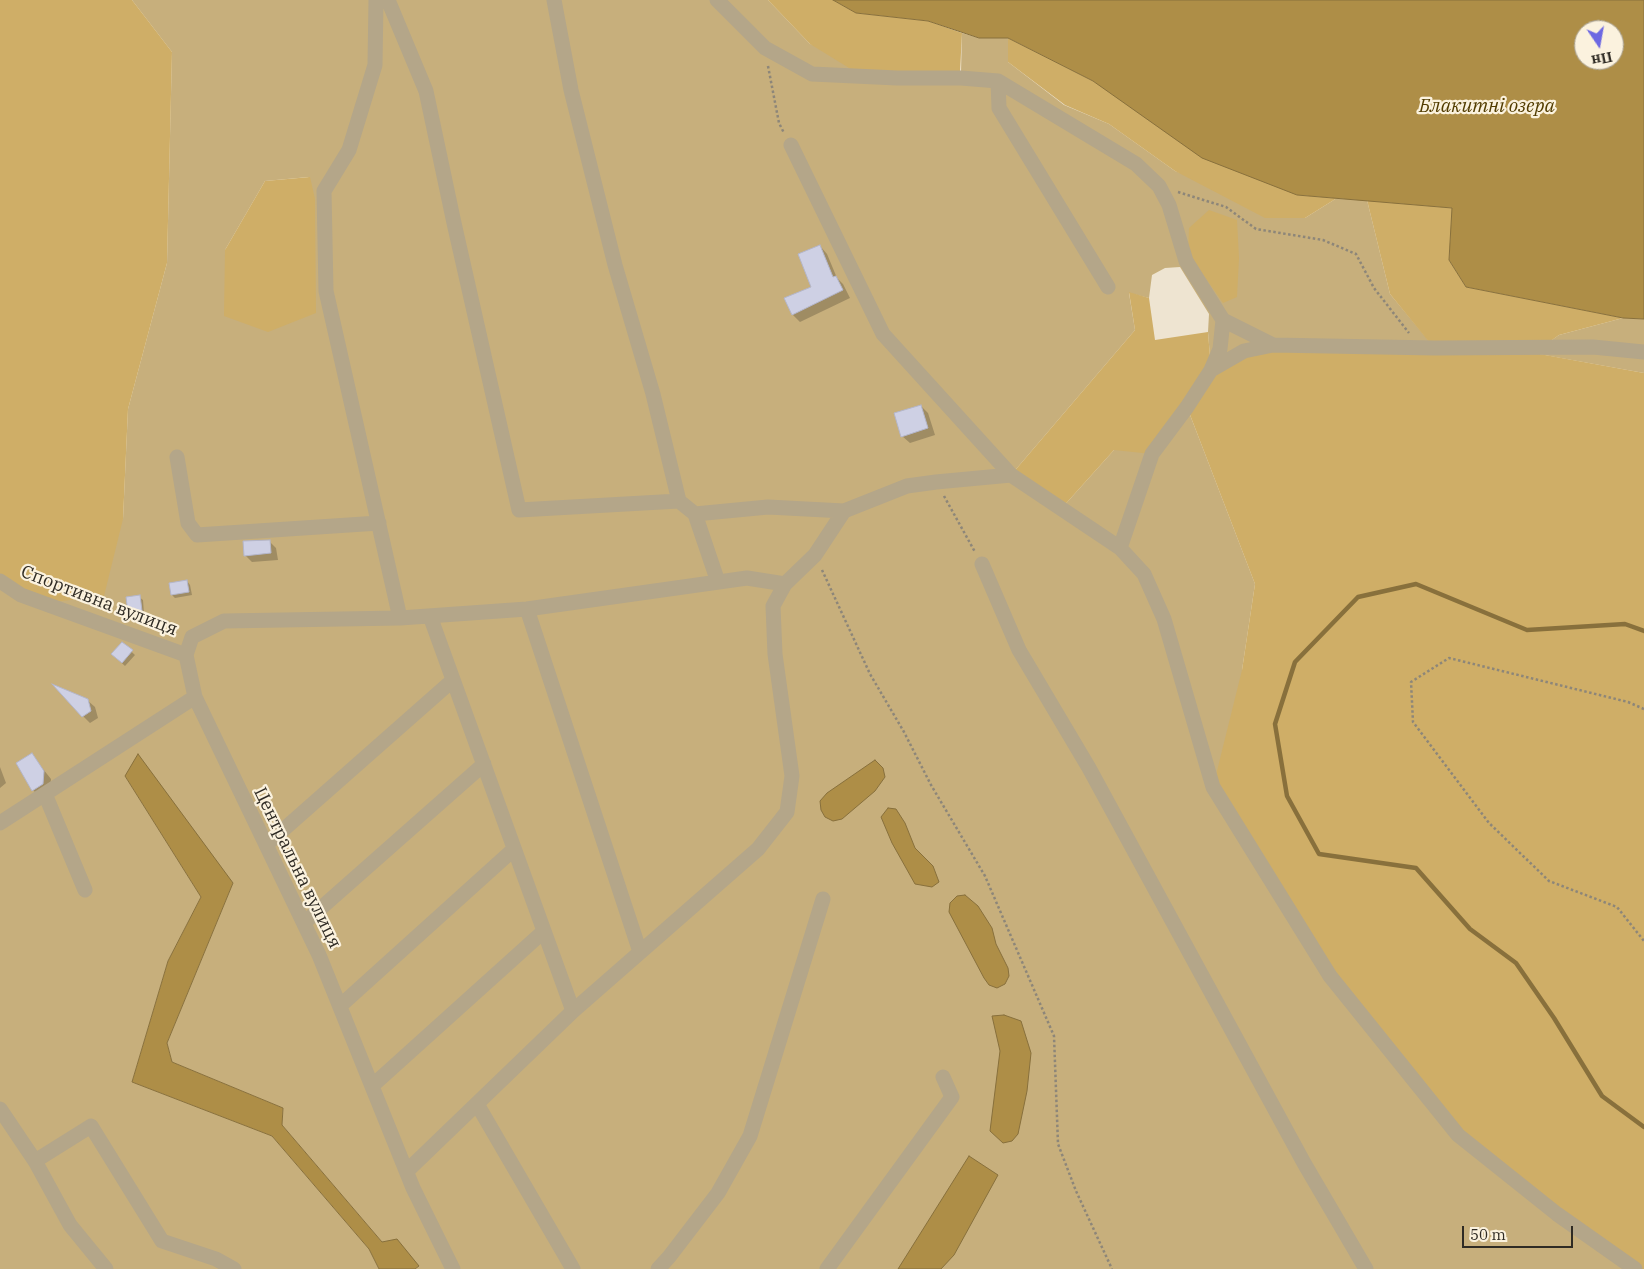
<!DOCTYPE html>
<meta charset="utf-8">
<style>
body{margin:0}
#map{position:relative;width:1644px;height:1269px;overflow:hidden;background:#eee4d1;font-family:"IBM Plex Serif",serif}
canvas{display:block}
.north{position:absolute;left:1574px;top:20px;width:50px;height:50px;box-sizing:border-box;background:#fbf2de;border:1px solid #a9a294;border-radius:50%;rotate:168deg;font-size:14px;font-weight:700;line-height:20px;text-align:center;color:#2f2b24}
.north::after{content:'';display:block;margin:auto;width:18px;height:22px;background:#6d68e2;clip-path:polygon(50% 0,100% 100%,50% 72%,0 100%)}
.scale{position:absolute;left:1462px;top:1226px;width:111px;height:22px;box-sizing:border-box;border:2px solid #2f2b24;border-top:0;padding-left:6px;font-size:15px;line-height:18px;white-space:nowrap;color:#2f2b24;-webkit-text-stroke:4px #fbf2de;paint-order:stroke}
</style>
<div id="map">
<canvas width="1644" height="1269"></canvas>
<div class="north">Пн</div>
<div class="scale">50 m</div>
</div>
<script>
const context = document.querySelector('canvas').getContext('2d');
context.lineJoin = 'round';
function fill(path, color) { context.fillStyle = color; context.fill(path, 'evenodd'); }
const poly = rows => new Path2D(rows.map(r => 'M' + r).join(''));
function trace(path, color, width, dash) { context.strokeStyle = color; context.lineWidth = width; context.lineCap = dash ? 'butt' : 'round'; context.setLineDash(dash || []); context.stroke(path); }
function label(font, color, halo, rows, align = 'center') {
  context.font = font + ' "IBM Plex Serif",serif'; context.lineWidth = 4.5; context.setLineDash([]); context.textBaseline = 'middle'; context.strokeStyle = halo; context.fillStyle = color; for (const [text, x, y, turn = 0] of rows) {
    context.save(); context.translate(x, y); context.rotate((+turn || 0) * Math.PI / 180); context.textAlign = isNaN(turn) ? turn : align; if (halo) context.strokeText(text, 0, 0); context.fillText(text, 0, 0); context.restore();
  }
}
fill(poly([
 [132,0,768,0,810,44,961,72,962,33,979,38,1008,38,1008,62,1064,105,1109,124,1175,171,1305,218,1337,198,1367,200,1390,294,1435,348,1211,370,1208,332,1209,314,1180,267,1165,268,1152,275,1149,298,1129,293,1135,330,1011,475,1061,509,1114,450,1187,407,1255,584,1242,670,1635,1269,415,1269,419,1266,382,1242,282,1125,283,1108,172,1062,167,1043,233,883,125,776,201,897,168,961,132,1082,272,1136,369,1249,379,1269,0,1269,0,577,123,519,128,409,167,263,172,52],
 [309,177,225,250,265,181],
 [1623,318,1644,319,1644,373,1533,353,1559,335]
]), '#c7af7c');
fill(poly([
 [0,0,132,0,172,52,167,263,128,409,123,519,104,596,45,603,0,577],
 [768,0,833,0,856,13,928,21,962,33,960,72,854,71,810,44],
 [1008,38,1093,81,1297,195,1337,198,1305,218,1265,218,1175,171,1109,124,1065,105,1008,62],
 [310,177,315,199,316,313,268,332,224,316,225,250,265,181],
 [1367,200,1453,208,1449,260,1466,287,1623,318,1559,335,1534,353,1644,373,1644,1269,1635,1269,1458,1135,1330,976,1213,787,1242,670,1255,584,1187,407,1152,454,1114,450,1061,509,1011,475,1135,330,1129,292,1149,298,1155,340,1208,332,1211,369,1244,351,1434,348,1390,294],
 [1209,210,1237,220,1239,258,1237,297,1223,303,1188,253,1189,228]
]), '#cfae67');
const water = poly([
 [833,0,1644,0,1644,319,1623,318,1466,287,1449,260,1452,208,1297,195,1202,158,1093,81,1008,38,979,38,928,21,856,13,833,0],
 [1584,30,1614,30,1614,60,1584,60,1584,30],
 [138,754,233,883,167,1043,172,1062,283,1108,282,1125,382,1242,397,1239,419,1266,415,1269,379,1269,369,1249,272,1136,132,1082,168,961,201,897,125,776,138,754],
 [875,760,883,768,885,777,875,791,842,819,833,821,825,817,821,810,820,801,827,793,875,760],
 [888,808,896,809,905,823,915,848,933,866,939,882,932,887,915,884,892,843,881,817,888,808],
 [965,895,978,906,992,928,996,944,1008,968,1009,976,1005,984,997,988,989,985,984,978,949,912,950,903,957,896,965,895],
 [1004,1015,1021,1021,1031,1053,1027,1091,1018,1134,1012,1141,1003,1143,990,1131,1000,1051,992,1016,1004,1015],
 [969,1156,998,1175,954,1255,941,1269,898,1269,969,1156]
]);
fill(water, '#ae8e47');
trace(water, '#88703c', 1);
fill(poly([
 [820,246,827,254,837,278,843,284,850,298,800,322,793,315,786,299,813,288],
 [921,406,928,413,935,435,910,443,902,436],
 [269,541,276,548,278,560,252,562,245,555],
 [187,581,190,585,192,595,175,598,172,595],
 [139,597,143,600,144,614,133,615,129,612],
 [122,643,135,655,125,666,112,654],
 [87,700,95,707,98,718,90,723,83,716],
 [31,754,51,779,50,791,40,797,33,790,18,764],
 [0,767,6,783,0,788]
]), '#0003');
trace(poly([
 [1644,631,1625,624,1527,630,1416,584,1358,597,1295,662,1275,724,1287,796,1319,854,1416,868,1470,929,1516,963,1554,1018,1602,1096,1644,1127]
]), '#88703c', 4.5);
const building = poly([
 [820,245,833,277,836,276,843,290,792,315,784,298,811,287,798,254,820,245],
 [921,405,928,428,901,437,894,413,921,405],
 [270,540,271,553,244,556,243,541,270,540],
 [187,580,189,592,171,595,169,583,187,580],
 [140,595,142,611,128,613,126,597,140,595],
 [122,642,133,650,122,663,111,654,122,642],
 [52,684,88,699,91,711,82,717,52,684],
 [32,753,44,771,43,784,32,791,16,763,32,753]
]);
fill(building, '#ced0e4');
trace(building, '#b4b6ca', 1);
trace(poly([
 [768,66,779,123,784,133],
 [1178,192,1226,207,1256,229,1323,240,1356,254,1374,288,1409,333],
 [944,496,975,552],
 [822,570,870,674,904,732,931,785,985,876,1054,1036,1058,1144,1076,1191,1112,1269],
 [1644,709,1628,702,1449,658,1411,682,1413,722,1489,823,1549,881,1617,907,1644,941]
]), '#8d8679', 2.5, [2.5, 2.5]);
trace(poly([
 [376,0,375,65,349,150,324,191,326,291,400,618],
 [388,0,426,91,454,223,519,510,679,501,695,514,718,582],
 [554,0,571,90,615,265,653,394,679,501],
 [717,0,765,48,812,74,897,78,961,78,998,81,1136,164,1159,186,1169,205,1186,261,1223,320,1220,349,1211,370,1187,407,1152,454,1120,548],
 [998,81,999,108,1108,287],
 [791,145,883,334,1011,475,1120,548,1144,574,1164,619,1213,787,1330,976,1458,1135,1557,1214,1635,1269],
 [1223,320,1273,345],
 [1211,370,1244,351,1273,345,1435,348,1593,347,1644,352],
 [177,457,188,523,197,535,379,523],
 [695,514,768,507,844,511],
 [982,564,1019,650,1089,768,1304,1163,1366,1269],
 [0,581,21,595,186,655],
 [527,609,640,952],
 [430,616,573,1011],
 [45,794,85,890],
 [0,823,195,697],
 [266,845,453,680],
 [304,923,484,764],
 [340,1006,514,849],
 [372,1086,544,931],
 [477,1104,573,1269],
 [0,1109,35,1161,70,1225,106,1269],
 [35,1161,91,1126,162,1241,216,1259,234,1269],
 [407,1171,573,1011,758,849,787,812,792,776,775,654,773,606,785,584],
 [453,1269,413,1188,319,955,195,697,186,655,192,637,224,621,400,618,527,609,747,578,785,584,815,555,844,511,907,486,936,482,1011,475],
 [658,1269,669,1257,718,1193,750,1136,823,899],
 [827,1269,952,1097,943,1077]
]), '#b4a689', 15);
label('18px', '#2f2b24', '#fbf2de', [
 ["Спортивна вулиця",99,601,21],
 ["Центральна вулиця",297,868,64]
]);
label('italic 19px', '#523c00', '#fbf2de', [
 ["Блакитні озера",1487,107]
]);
</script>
